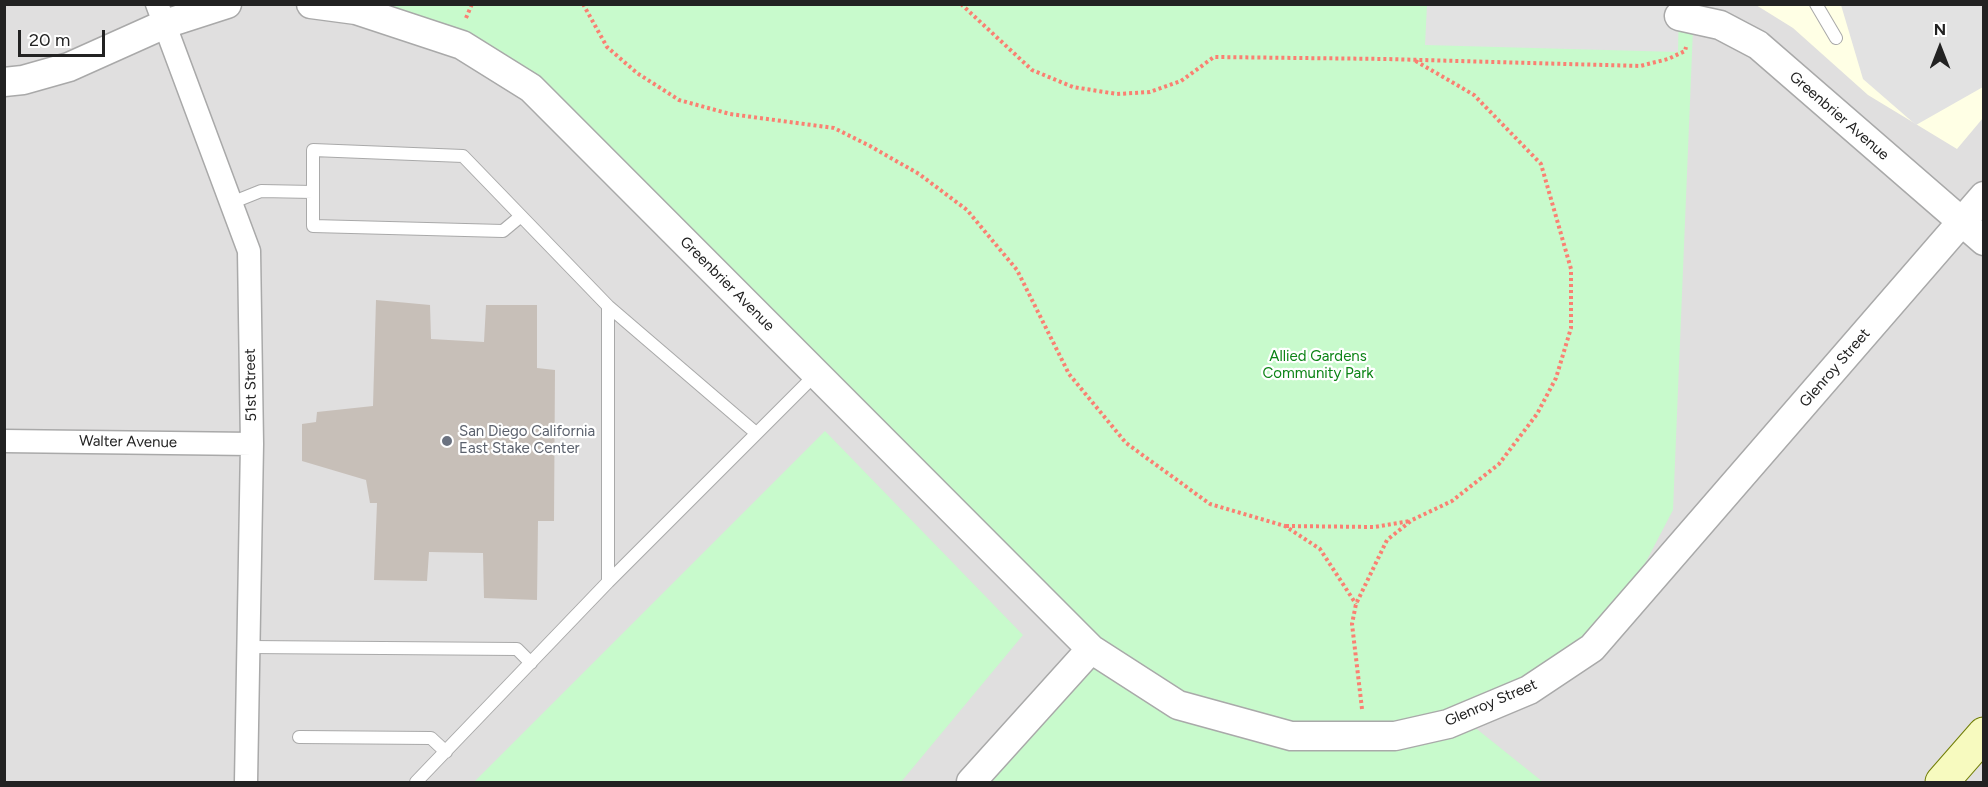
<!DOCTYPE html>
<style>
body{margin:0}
#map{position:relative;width:1988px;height:787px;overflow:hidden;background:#f2efe9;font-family:Figtree,sans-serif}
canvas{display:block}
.frame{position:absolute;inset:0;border:6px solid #222;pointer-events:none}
.north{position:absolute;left:1910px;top:18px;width:60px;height:60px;-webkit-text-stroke:4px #fff;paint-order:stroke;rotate:0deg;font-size:16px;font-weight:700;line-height:24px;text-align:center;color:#222}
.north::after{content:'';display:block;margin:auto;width:21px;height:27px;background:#222;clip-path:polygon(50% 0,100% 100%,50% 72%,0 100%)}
.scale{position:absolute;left:18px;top:30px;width:87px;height:27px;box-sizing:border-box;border:3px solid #222;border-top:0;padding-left:8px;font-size:18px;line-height:21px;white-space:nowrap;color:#222;-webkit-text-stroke:4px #fff;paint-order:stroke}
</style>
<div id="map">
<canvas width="1988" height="787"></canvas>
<div class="frame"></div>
<div class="north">N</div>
<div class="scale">20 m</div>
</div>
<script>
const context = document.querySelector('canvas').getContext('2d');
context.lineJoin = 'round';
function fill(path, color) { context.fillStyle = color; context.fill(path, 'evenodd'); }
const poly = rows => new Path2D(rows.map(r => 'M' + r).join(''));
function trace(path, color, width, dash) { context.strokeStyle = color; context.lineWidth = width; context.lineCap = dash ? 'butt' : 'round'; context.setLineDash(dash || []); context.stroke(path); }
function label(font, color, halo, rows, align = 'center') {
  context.font = font + ' Figtree,sans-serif'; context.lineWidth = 4.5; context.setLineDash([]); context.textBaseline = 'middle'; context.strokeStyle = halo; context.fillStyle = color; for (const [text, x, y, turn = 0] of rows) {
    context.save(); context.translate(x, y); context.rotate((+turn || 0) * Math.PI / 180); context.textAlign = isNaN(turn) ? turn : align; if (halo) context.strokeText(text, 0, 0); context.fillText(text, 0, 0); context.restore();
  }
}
fill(poly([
 [5,5,1983,5,1983,782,5,782]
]), '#e0dfdf');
fill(poly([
 [1756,5,1983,5,1983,118,1957,149,1868,95,1793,28]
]), '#ffffe5');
fill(poly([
 [317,5,1694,5,1673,510,1613,625,1463,718,1543,782,971,782,1090,649,486,58],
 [825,431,1023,635,901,782,474,782]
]), '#c8facc');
fill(poly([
 [1427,5,1679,5,1678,52,1425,45],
 [1841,5,1983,5,1983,87,1916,125,1863,79]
]), '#e2e2e2');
fill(poly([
 [376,300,430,305,431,339,484,342,486,305,537,305,537,368,555,370,554,521,538,521,537,600,484,598,483,553,429,552,427,581,374,580,377,503,370,503,366,480,302,461,302,424,316,422,317,412,373,406]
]), '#c7bfb8');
const service = poly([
 [1816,4,1836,38],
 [231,203,261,191,313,192],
 [521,216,503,231,313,226,313,150,463,156,608,306],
 [756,433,608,306,608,582,816,374],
 [249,647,517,649,531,663],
 [299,737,431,738,446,752],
 [416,782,608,582]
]);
const minor = poly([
 [157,4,249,251,252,444,246,782],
 [4,441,252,444]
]);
const tertiary = poly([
 [311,4,356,10,462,45,531,88,1091,649,1178,705,1291,736,1395,736,1448,724,1529,690,1592,648,1984,196],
 [1679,16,1720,25,1758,45,1984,241],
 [4,82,23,80,69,67,165,24,227,4],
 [971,782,1091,649]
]);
const secondary = poly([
 [1942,782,1984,734]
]);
trace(service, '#a9a9a9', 14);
trace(minor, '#a9a9a9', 25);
trace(tertiary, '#a9a9a9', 31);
trace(secondary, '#707d05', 35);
trace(poly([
 [583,4,607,47,637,73,679,100,730,114,834,128,870,146,919,174,967,210,1017,270,1069,374,1126,443,1210,504,1285,526,1320,549,1356,604],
 [961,4,1032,70,1073,87,1117,94,1150,92,1181,81,1214,57,1387,59,1640,66,1668,59,1685,51,1686,47],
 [466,18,472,4],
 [1286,526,1374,527,1410,521],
 [1362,709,1352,624,1356,604,1387,540,1412,520,1452,501,1499,464,1537,414,1556,378,1571,328,1571,269,1541,164,1474,95,1414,60]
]), '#fa8072', 4, [3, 3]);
trace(service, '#fff', 12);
trace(minor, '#fff', 22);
trace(tertiary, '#fff', 28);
trace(secondary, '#f7fabf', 33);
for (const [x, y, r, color] of [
 [447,441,6,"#6b7280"]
]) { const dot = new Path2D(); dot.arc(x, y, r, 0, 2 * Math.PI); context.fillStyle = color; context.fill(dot); trace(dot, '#fff', 2); }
label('15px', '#222', '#fff', [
 ["Greenbrier Avenue",1839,116,41],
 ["Greenbrier Avenue",727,284,45],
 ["Glenroy Street",1835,368,-49],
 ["51st Street",251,385,-91],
 ["Walter Avenue",128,442,1],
 ["Glenroy Street",1491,703,-23]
]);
label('15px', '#0c8416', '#fff', [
 ["Allied Gardens",1318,357],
 ["Community Park",1318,374]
]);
label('15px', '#5b616d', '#fff', [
 ["San Diego California",459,432],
 ["East Stake Center",459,449]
], 'left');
</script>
